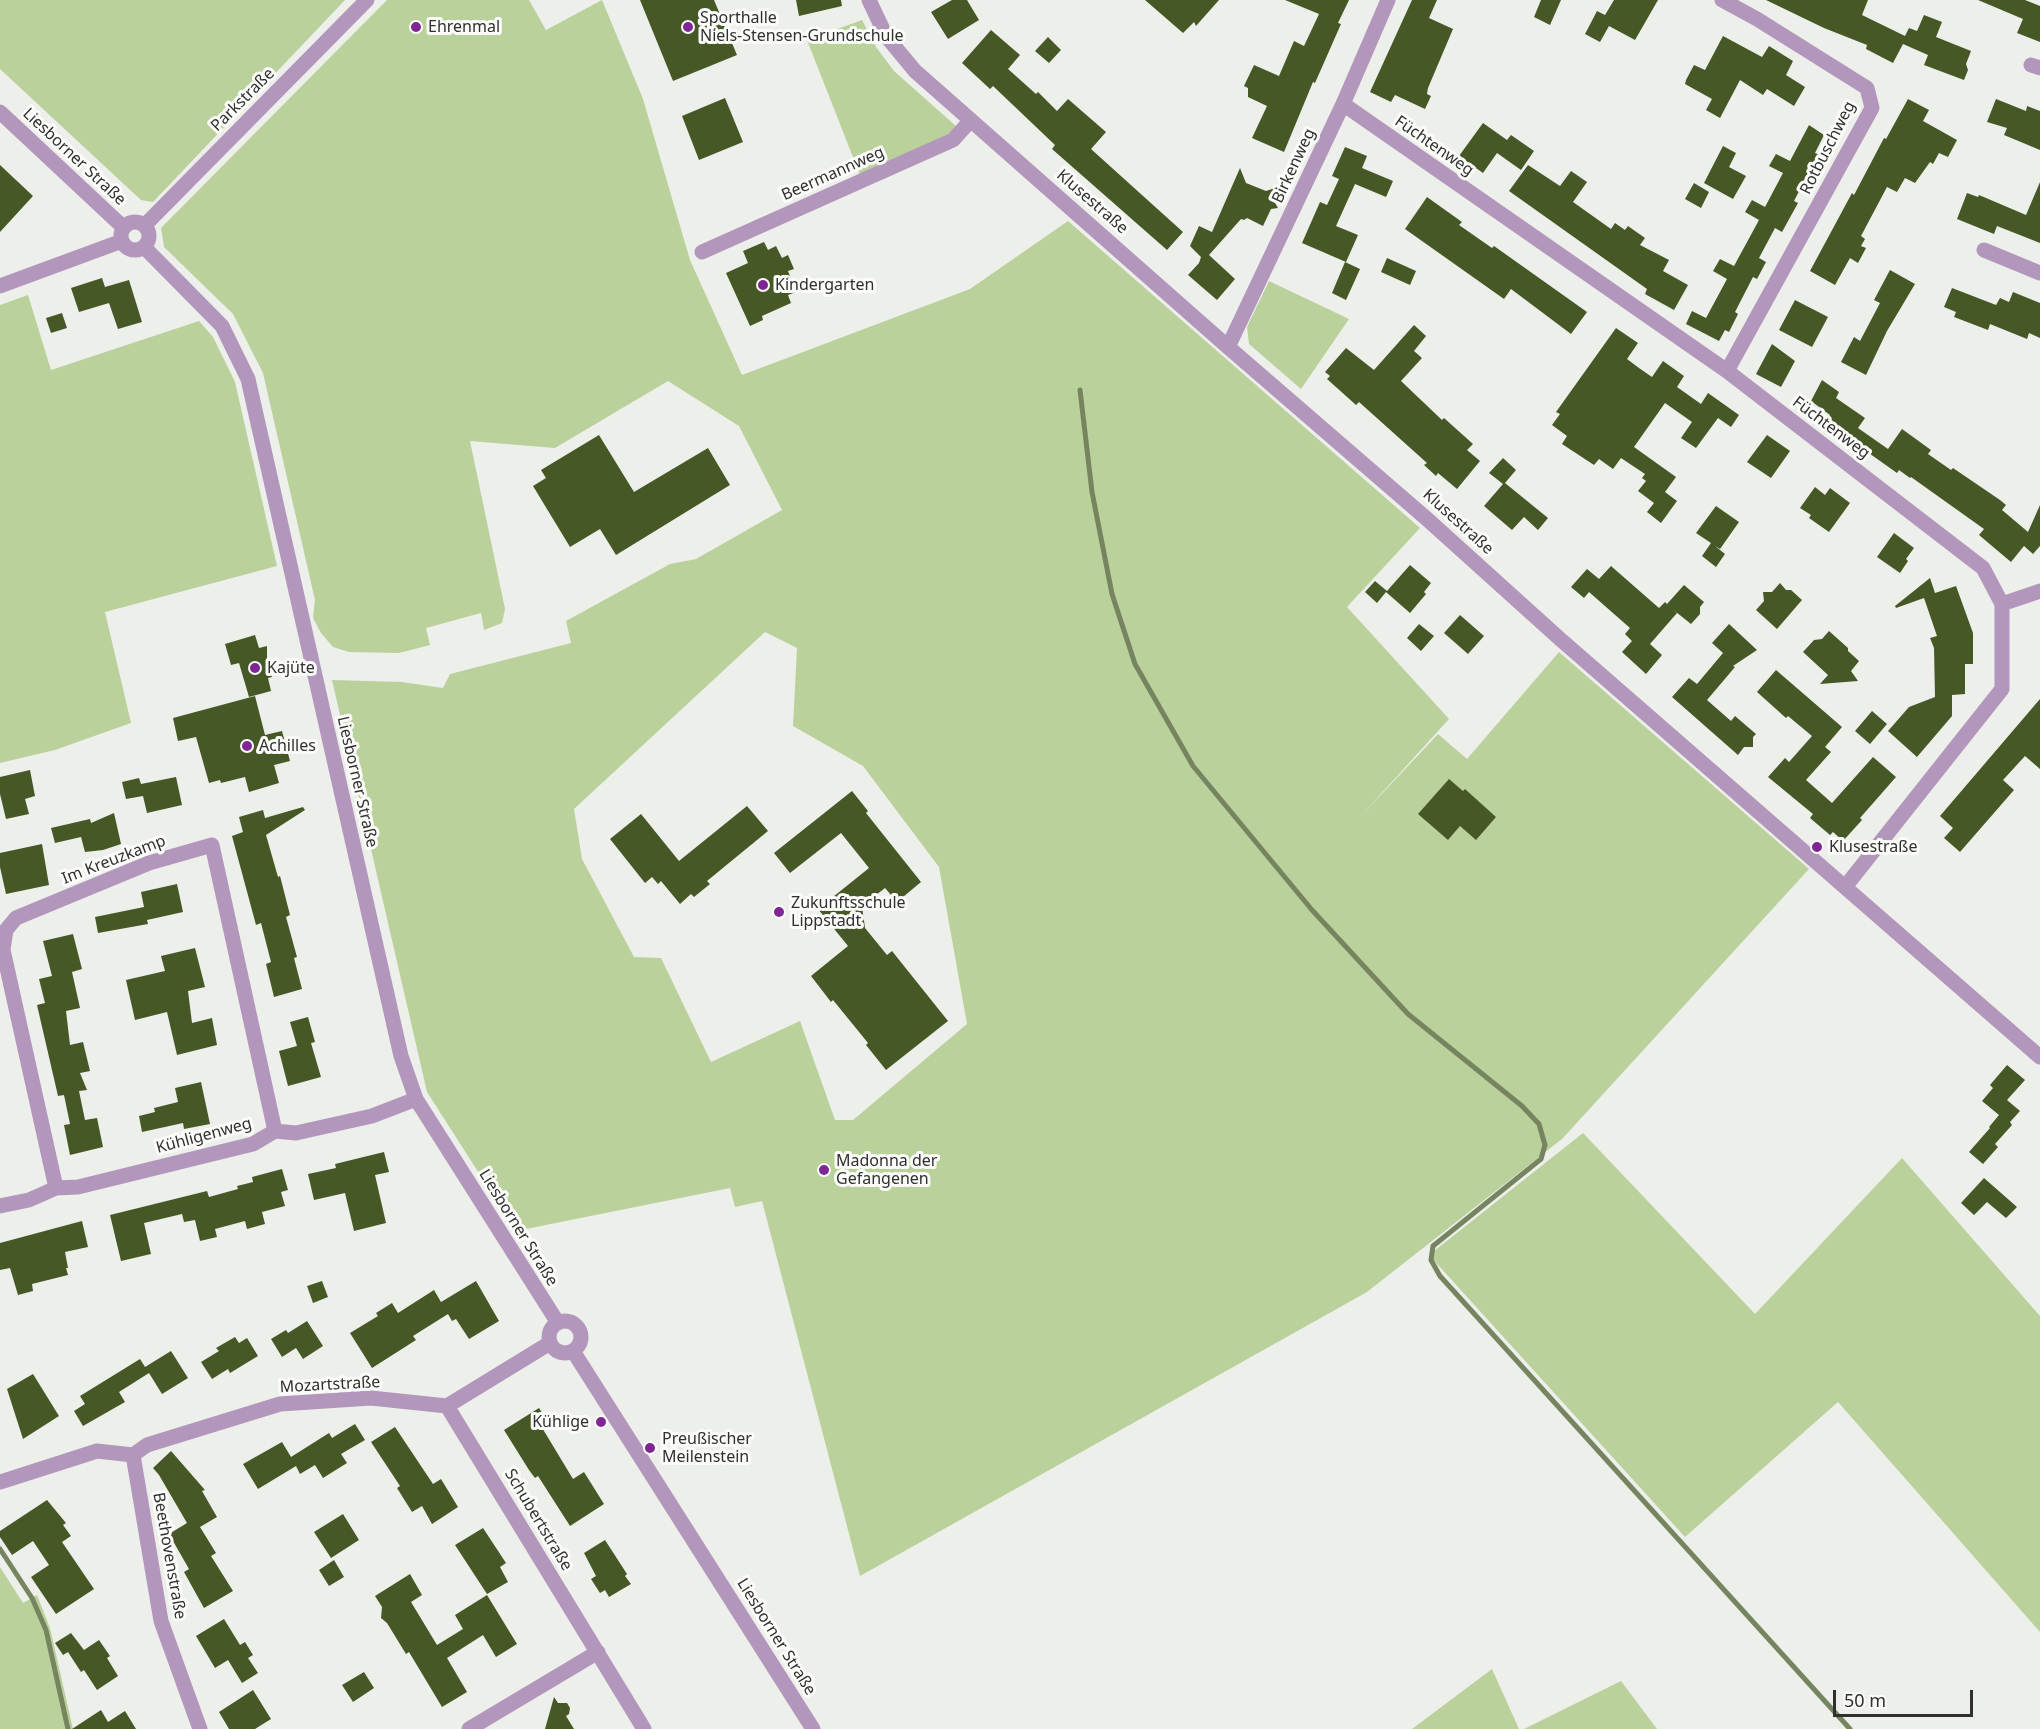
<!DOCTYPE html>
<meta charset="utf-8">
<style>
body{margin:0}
#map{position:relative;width:2040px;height:1729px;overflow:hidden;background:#edefeb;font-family:"Noto Sans",sans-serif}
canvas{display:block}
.scale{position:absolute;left:1833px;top:1690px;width:140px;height:27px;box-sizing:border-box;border:3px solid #2f302f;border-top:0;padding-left:8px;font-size:18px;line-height:21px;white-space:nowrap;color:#2f302f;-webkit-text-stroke:4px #fbfcf9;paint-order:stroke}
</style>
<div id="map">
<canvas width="2040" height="1729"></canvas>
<div class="scale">50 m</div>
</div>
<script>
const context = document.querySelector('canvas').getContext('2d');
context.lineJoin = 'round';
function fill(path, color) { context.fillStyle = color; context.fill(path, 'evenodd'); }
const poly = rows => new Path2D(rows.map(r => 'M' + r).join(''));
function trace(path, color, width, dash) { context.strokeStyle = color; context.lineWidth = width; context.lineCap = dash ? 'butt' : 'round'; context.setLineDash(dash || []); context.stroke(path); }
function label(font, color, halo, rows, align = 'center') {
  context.font = font + ' "Noto Sans",sans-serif'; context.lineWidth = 6; context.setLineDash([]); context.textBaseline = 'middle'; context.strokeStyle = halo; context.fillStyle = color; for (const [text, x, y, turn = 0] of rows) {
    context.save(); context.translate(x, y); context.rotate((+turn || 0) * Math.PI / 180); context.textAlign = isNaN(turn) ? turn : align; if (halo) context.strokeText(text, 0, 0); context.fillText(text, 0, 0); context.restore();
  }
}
fill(poly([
 [0,0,345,0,153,202,141,200,0,69],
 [387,0,529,0,546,30,602,0,643,99,690,260,742,375,970,289,1068,221,1420,528,1347,607,1449,719,1360,817,1438,734,1467,759,1559,652,1809,869,1562,1139,1367,1292,860,1576,762,1201,735,1207,730,1188,516,1231,427,1092,332,680,402,682,443,688,450,674,571,643,566,621,670,564,696,559,782,510,739,426,668,381,555,448,470,441,505,609,502,623,484,630,481,613,426,628,430,645,399,653,349,652,333,647,321,633,313,618,315,600,263,373,233,314,164,247,161,228],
 [765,632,797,648,793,726,863,766,939,867,967,1024,853,1120,835,1120,800,1021,711,1062,661,958,634,957,582,859,574,809],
 [862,20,876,47,894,71,957,127,943,138,860,175,807,40],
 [1269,281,1349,319,1301,389,1249,344,1247,327],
 [28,295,51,370,199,321,213,337,235,382,277,566,105,612,131,723,55,750,0,763,0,305],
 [1583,1133,1755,1314,1902,1158,2040,1316,2040,1632,1838,1402,1685,1537,1429,1255],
 [0,1567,23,1603,37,1595,50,1628,73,1729,0,1729],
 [1492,1669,1519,1729,1412,1729],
 [1621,1681,1657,1729,1524,1729]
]), '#bbd19c');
trace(poly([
 [1080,390,1092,492,1112,594,1135,664,1193,766,1312,910,1408,1014,1522,1106,1539,1124,1545,1145,1541,1159,1433,1246,1431,1260,1440,1276,1850,1729],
 [0,1549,32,1598,46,1630,68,1729]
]), '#768560', 5);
fill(poly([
 [640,0,714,0,737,55,673,81],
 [796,0,841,0,842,6,799,16],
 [952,0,967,0,979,20,948,39,931,12],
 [1145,0,1219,0,1196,26,1194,22,1183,33],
 [1285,0,1349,0,1338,23,1341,24,1315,83,1313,82,1284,152,1252,138,1267,106,1248,97,1248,88,1244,86,1254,65,1279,76,1294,41,1304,46,1319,14],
 [1412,0,1437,0,1429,18,1453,29,1428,88,1427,94,1431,96,1425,109,1395,95,1391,102,1370,92],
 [1541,0,1561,0,1550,25,1534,17],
 [1614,0,1658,0,1635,40,1609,26,1600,42,1585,34,1597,11,1605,15],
 [1766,0,1868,0,1862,15,1905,36,1909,28,1917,31,1924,15,1942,22,1936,37,1971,51,1966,64,1968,70,1964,80,1924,65,1928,55,1903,44,1893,63,1866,49,1867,45,1824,28],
 [1978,0,2025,0,2040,6,2040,42,2017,33,2023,19],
 [991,30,1020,55,1008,69,1036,94,1038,92,1057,111,1068,99,1106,132,1091,149,1183,232,1167,250,1052,149,1055,145,993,86,990,89,962,63],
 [1723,36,1762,57,1769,46,1793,61,1786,75,1805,87,1794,106,1767,89,1763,95,1740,80,1720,118,1706,110,1712,99,1685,84,1686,80,1694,65,1705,70],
 [1048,37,1061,50,1049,63,1035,51],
 [725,98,743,142,699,160,682,116],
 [1908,99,1929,110,1923,121,1957,140,1948,157,1939,153,1933,164,1930,162,1915,183,1905,178,1897,192,1887,187,1861,236,1865,239,1861,246,1866,248,1858,263,1850,258,1835,285,1810,271,1852,193,1854,195,1884,138,1886,139],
 [1996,99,2026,111,2027,106,2040,111,2040,150,2004,135,2007,128,1987,122],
 [1483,123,1507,140,1511,135,1534,151,1521,170,1497,153,1483,173,1459,156],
 [1809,125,1824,135,1815,153,1822,156,1813,174,1809,172,1794,201,1798,203,1782,232,1775,228,1759,258,1766,262,1757,279,1753,277,1735,312,1738,314,1729,332,1725,330,1719,341,1686,324,1692,311,1706,318,1727,279,1713,271,1720,259,1734,266,1759,220,1745,212,1752,200,1765,207,1783,173,1769,166,1776,154,1790,161],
 [1723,146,1736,153,1729,167,1746,176,1733,199,1704,183],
 [1345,147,1367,156,1362,168,1393,181,1386,197,1355,184,1336,226,1358,235,1346,262,1302,243,1320,202,1327,205,1339,179,1332,176],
 [0,165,33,196,0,232],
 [1528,165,1560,186,1571,171,1587,182,1573,202,1611,229,1615,223,1625,230,1628,226,1645,238,1640,245,1669,260,1663,271,1688,285,1674,310,1645,294,1647,289,1509,191],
 [1240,168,1246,183,1266,191,1281,186,1274,201,1278,208,1271,209,1263,226,1247,218,1244,220,1241,219,1209,255,1235,279,1217,300,1188,275,1199,263,1201,257,1190,246,1199,226,1212,232],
 [2040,182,2040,243,1997,226,1994,234,1957,219,1967,193,1978,197,1979,195,2026,215],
 [1694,183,1709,192,1701,208,1685,199],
 [1427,197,1462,222,1459,225,1492,248,1494,246,1587,312,1571,334,1511,289,1504,299,1405,229],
 [764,242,768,250,776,246,782,258,788,255,794,269,788,271,796,292,788,295,791,303,762,316,763,320,750,326,726,273,748,263,743,251],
 [1387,258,1416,271,1410,285,1381,272],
 [1345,262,1360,269,1346,300,1332,293],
 [1890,270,1915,284,1887,331,1866,375,1841,362,1854,337,1860,341,1880,303,1874,300],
 [102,278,105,287,129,280,142,322,118,329,109,303,79,312,71,288],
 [1952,288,1996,305,2000,298,2009,302,2013,292,2040,303,2040,338,2029,333,2027,339,1990,324,1988,330,1954,317,1956,312,1944,307],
 [1795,300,1828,317,1812,347,1779,330],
 [62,313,67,328,51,333,46,318],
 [1414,325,1426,336,1414,351,1422,358,1401,381,1442,420,1444,418,1473,444,1467,450,1480,461,1457,489,1438,473,1436,476,1424,465,1427,463,1359,402,1356,405,1327,379,1330,376,1325,372,1346,348,1374,370],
 [1616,328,1638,343,1627,359,1639,368,1652,377,1663,361,1684,376,1677,387,1701,404,1708,393,1739,415,1731,427,1718,418,1696,448,1681,438,1692,422,1665,403,1634,447,1676,477,1665,492,1677,501,1661,523,1647,512,1654,503,1638,491,1646,481,1642,478,1645,474,1621,458,1613,469,1599,459,1594,465,1562,444,1567,436,1552,425,1560,414,1556,412],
 [1772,344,1795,361,1781,387,1756,374],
 [1822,380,1839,392,1836,398,1865,418,1858,428,1888,449,1902,429,1931,450,1928,454,1951,470,1953,468,2000,500,2006,505,2002,510,2028,532,2040,505,2040,546,2033,554,2024,546,2011,562,1979,535,1984,529,1911,477,1910,478,1899,470,1897,473,1825,422,1830,415,1811,401],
 [599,435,634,492,708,448,730,485,616,555,600,529,570,547,533,486,546,478,541,470],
 [1767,435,1790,451,1771,478,1747,462],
 [1503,458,1516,470,1505,483,1548,518,1538,530,1524,517,1512,530,1484,506,1503,484,1489,473],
 [1815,487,1825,495,1830,488,1850,503,1829,532,1809,518,1811,515,1800,508],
 [1716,506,1739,522,1720,549,1715,546,1725,554,1716,567,1702,556,1711,543,1696,533],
 [1894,533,1914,548,1906,559,1908,561,1900,573,1877,557],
 [1410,565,1431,583,1424,592,1426,594,1410,613,1386,592,1377,603,1365,592,1375,581,1387,591],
 [1611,566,1659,608,1665,602,1667,604,1684,585,1704,602,1700,607,1700,614,1691,624,1671,608,1677,613,1650,644,1662,655,1646,674,1622,652,1632,641,1625,634,1630,628,1589,592,1584,598,1571,587,1587,569,1599,579],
 [1930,578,1935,593,1956,586,1973,633,1973,664,1965,664,1965,694,1952,695,1952,716,1917,757,1888,731,1909,707,1935,697,1934,648,1930,638,1937,636,1924,598,1896,608,1895,606],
 [1780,583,1786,590,1791,590,1802,600,1777,629,1756,610,1764,601,1763,592,1772,592],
 [1460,615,1484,636,1468,654,1444,633],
 [1419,624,1434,636,1421,651,1407,638],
 [1729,624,1757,650,1733,666,1735,667,1707,700,1731,721,1735,716,1756,734,1753,737,1753,747,1744,747,1738,755,1672,697,1689,678,1697,684,1723,653,1712,643],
 [1829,631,1848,648,1848,651,1859,661,1851,671,1858,681,1820,684,1828,675,1803,652,1814,640,1822,639],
 [255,635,259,648,267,646,267,659,272,677,268,678,271,691,249,697,239,663,231,665,225,644],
 [1776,670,1842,727,1825,747,1831,752,1806,780,1832,803,1873,757,1896,777,1860,818,1862,820,1843,841,1833,832,1830,835,1810,818,1813,814,1768,777,1785,758,1789,762,1812,736,1788,716,1786,718,1757,692],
 [255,696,265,735,282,731,290,761,274,765,279,783,249,792,245,777,221,783,220,780,209,783,196,737,178,741,173,718],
 [2040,699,2040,769,2025,756,2003,780,2014,790,1960,852,1944,838,1953,828,1940,816],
 [1872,711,1887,724,1870,744,1855,731],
 [30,770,35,796,25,799,29,814,6,819,0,794,0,777],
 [176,777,182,805,147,813,143,796,126,799,122,782,139,778,141,784],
 [1449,779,1463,791,1465,789,1496,817,1476,840,1460,826,1448,840,1418,814],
 [852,791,868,811,866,813,921,882,897,902,885,888,862,906,865,928,887,955,892,951,948,1021,886,1070,866,1045,868,1043,833,1000,831,1002,811,976,848,946,818,909,869,868,841,833,790,873,774,853],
 [747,806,768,831,707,881,710,884,694,897,691,894,680,904,661,881,658,884,652,877,645,883,610,839,641,814,679,861],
 [303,807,305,810,266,835,278,877,280,876,290,915,286,917,297,957,294,958,302,989,274,997,266,964,271,962,261,923,256,925,232,836,243,832,239,817,263,810,265,818],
 [114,813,121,844,103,850,85,852,81,837,55,843,51,828,90,819,91,823],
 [42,844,49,885,6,894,0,867,0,853],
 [177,884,183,912,147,920,148,924,98,933,95,917,144,907,141,892],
 [73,934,82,969,72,972,80,1008,66,1011,70,1045,83,1042,90,1071,80,1073,87,1090,79,1091,85,1120,97,1118,103,1147,70,1155,64,1125,70,1124,64,1095,58,1096,37,1005,45,1003,39,979,52,976,43,941],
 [195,948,205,987,188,991,192,1023,212,1018,217,1045,177,1055,167,1012,135,1020,126,980,165,971,161,956],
 [308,1017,315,1042,311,1043,321,1077,288,1086,279,1051,297,1046,290,1022],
 [2007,1065,2025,1080,2007,1100,2020,1111,2010,1122,2012,1125,1995,1144,1998,1147,1983,1164,1969,1152,1990,1128,1989,1127,1999,1115,1982,1101,1993,1088,1990,1085],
 [201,1082,210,1124,184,1129,183,1123,142,1132,139,1116,155,1112,154,1108,178,1102,175,1088],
 [384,1152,389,1172,375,1175,386,1223,354,1231,345,1193,314,1200,308,1174,336,1168,335,1164],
 [282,1169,288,1190,281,1192,285,1206,262,1212,265,1224,247,1229,245,1221,215,1229,217,1237,200,1241,195,1220,184,1222,182,1214,144,1223,151,1254,121,1261,110,1215,207,1191,209,1197,238,1189,237,1186,253,1182,252,1177],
 [1984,1178,2017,1207,2006,1218,1987,1202,1974,1215,1961,1203],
 [82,1221,88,1247,65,1252,68,1268,66,1268,68,1275,32,1284,33,1291,18,1295,10,1268,0,1270,0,1243],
 [322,1281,328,1297,313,1303,307,1286],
 [476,1281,499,1321,469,1339,456,1319,452,1321,448,1314,413,1336,416,1340,372,1368,350,1333,378,1316,376,1313,392,1303,398,1313,434,1290,441,1302],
 [307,1321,323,1346,303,1359,296,1348,282,1357,271,1339,286,1330,288,1333],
 [235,1337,239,1343,247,1338,258,1356,230,1373,228,1369,212,1379,201,1362,219,1351,216,1348],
 [171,1351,188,1378,162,1394,149,1373,119,1392,125,1402,83,1426,74,1411,85,1404,80,1396,140,1359,145,1367],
 [33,1374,59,1416,23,1439,7,1389],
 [539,1408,548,1422,541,1426,573,1479,584,1472,604,1504,570,1526,538,1476,535,1478,529,1470,504,1430],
 [355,1424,365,1440,341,1454,347,1463,323,1478,315,1465,300,1474,296,1466,258,1489,243,1464,282,1442,291,1457,329,1433,332,1438],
 [395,1427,433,1484,441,1479,458,1507,432,1524,422,1506,412,1512,397,1488,400,1486,371,1442],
 [171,1451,205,1490,202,1491,217,1517,200,1527,216,1553,211,1556,233,1591,204,1608,184,1572,189,1569,169,1534,187,1523,159,1475,153,1468],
 [47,1500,66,1523,63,1525,71,1536,62,1542,94,1589,56,1614,31,1577,49,1565,33,1541,12,1555,0,1537,0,1531],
 [343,1514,359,1540,331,1558,314,1532],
 [483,1528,506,1563,500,1567,508,1582,487,1594,455,1545],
 [605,1540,627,1574,625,1576,631,1584,609,1597,605,1590,600,1593,591,1579,596,1576,584,1553],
 [334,1560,344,1577,329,1586,319,1570],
 [410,1574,422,1595,411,1602,437,1645,463,1629,455,1615,487,1595,517,1644,496,1657,483,1635,447,1658,467,1692,442,1707,409,1652,406,1654,387,1623,381,1618,382,1607,375,1596],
 [224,1619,240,1645,245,1642,253,1655,248,1658,258,1673,242,1683,228,1660,215,1668,196,1636],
 [71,1633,84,1650,99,1640,110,1656,107,1658,118,1676,97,1690,84,1670,81,1672,68,1652,63,1655,55,1643],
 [364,1672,374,1688,353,1702,342,1685],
 [253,1690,271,1719,255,1729,229,1729,219,1712],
 [554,1697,558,1703,567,1703,570,1708,569,1714,566,1716,574,1729,545,1729],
 [101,1710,108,1722,125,1711,136,1729,72,1729]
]), '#465826');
trace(poly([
 [869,0,886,36,915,71,1228,347,1427,519,1560,639,2040,1057],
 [1722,0,1757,19,1867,88,1872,108,1727,371],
 [2031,65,2040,68],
 [1343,104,1727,371,1983,568,2002,604,2002,689,1845,887],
 [0,112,123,227],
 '121 236a14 14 0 1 1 28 0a14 14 0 1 1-28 0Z',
 [145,225,367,0],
 [144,247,222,326,248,379,401,1056,416,1099,558,1323],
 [1984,250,2040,273],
 [702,252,953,140,971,120],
 [0,286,122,241],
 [1228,347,1343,104,1388,0],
 [2002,604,2040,591],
 [56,1188,3,950,6,930,16,918,149,863,212,845,275,1131],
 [0,1206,29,1200,56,1188,78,1187,253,1144,275,1131,296,1133,372,1116,416,1099],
 '549 1337a16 16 0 1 1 32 0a16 16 0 1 1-32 0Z',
 [573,1351,813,1729],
 [447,1406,644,1729],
 [133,1455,161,1621,200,1729],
 [0,1482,97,1451,133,1455,147,1445,280,1404,371,1398,447,1406,550,1343],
 [469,1729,598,1652]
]), '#b396bb', 15);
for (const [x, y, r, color] of [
 [416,27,6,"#7e2693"],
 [688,27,6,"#7e2693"],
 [763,285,6,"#7e2693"],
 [255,668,6,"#7e2693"],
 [247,746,6,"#7e2693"],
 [1817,847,6,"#7e2693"],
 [779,912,6,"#7e2693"],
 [824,1170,6,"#7e2693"],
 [601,1422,6,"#7e2693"],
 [650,1448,6,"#7e2693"]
]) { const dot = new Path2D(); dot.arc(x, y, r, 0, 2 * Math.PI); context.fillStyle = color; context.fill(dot); trace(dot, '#fbfcf9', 2); }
label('16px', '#2f302f', '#fbfcf9', [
 ["Sporthalle",700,18],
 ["Niels-Stensen-Grundschule",700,36],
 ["Ehrenmal",428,27],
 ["Kindergarten",775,285],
 ["Kajüte",267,668],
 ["Achilles",259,746],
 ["Klusestraße",1829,847],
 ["Zukunftsschule",791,903],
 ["Lippstadt",791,921],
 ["Madonna der",836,1161],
 ["Gefangenen",836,1179],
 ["Kühlige",589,1422,"right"],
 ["Preußischer",662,1439],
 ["Meilenstein",662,1457]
], 'left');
label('16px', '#2f302f', '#fbfcf9', [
 ["Parkstraße",243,100,-45],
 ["Füchtenweg",1434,146,35],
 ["Rotbuschweg",1828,148,-63],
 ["Liesborner Straße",74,157,43],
 ["Birkenweg",1294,166,-65],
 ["Beermannweg",833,174,-24],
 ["Klusestraße",1092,202,41],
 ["Füchtenweg",1831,428,37],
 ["Klusestraße",1458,522,42],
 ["Liesborner Straße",357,782,77],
 ["Im Kreuzkamp",114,860,-21],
 ["Kühligenweg",204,1136,-15],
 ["Liesborner Straße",518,1228,58],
 ["Mozartstraße",330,1385,-3],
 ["Schubertstraße",538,1520,59],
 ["Beethovenstraße",169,1556,80],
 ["Liesborner Straße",776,1637,58]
]);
</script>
